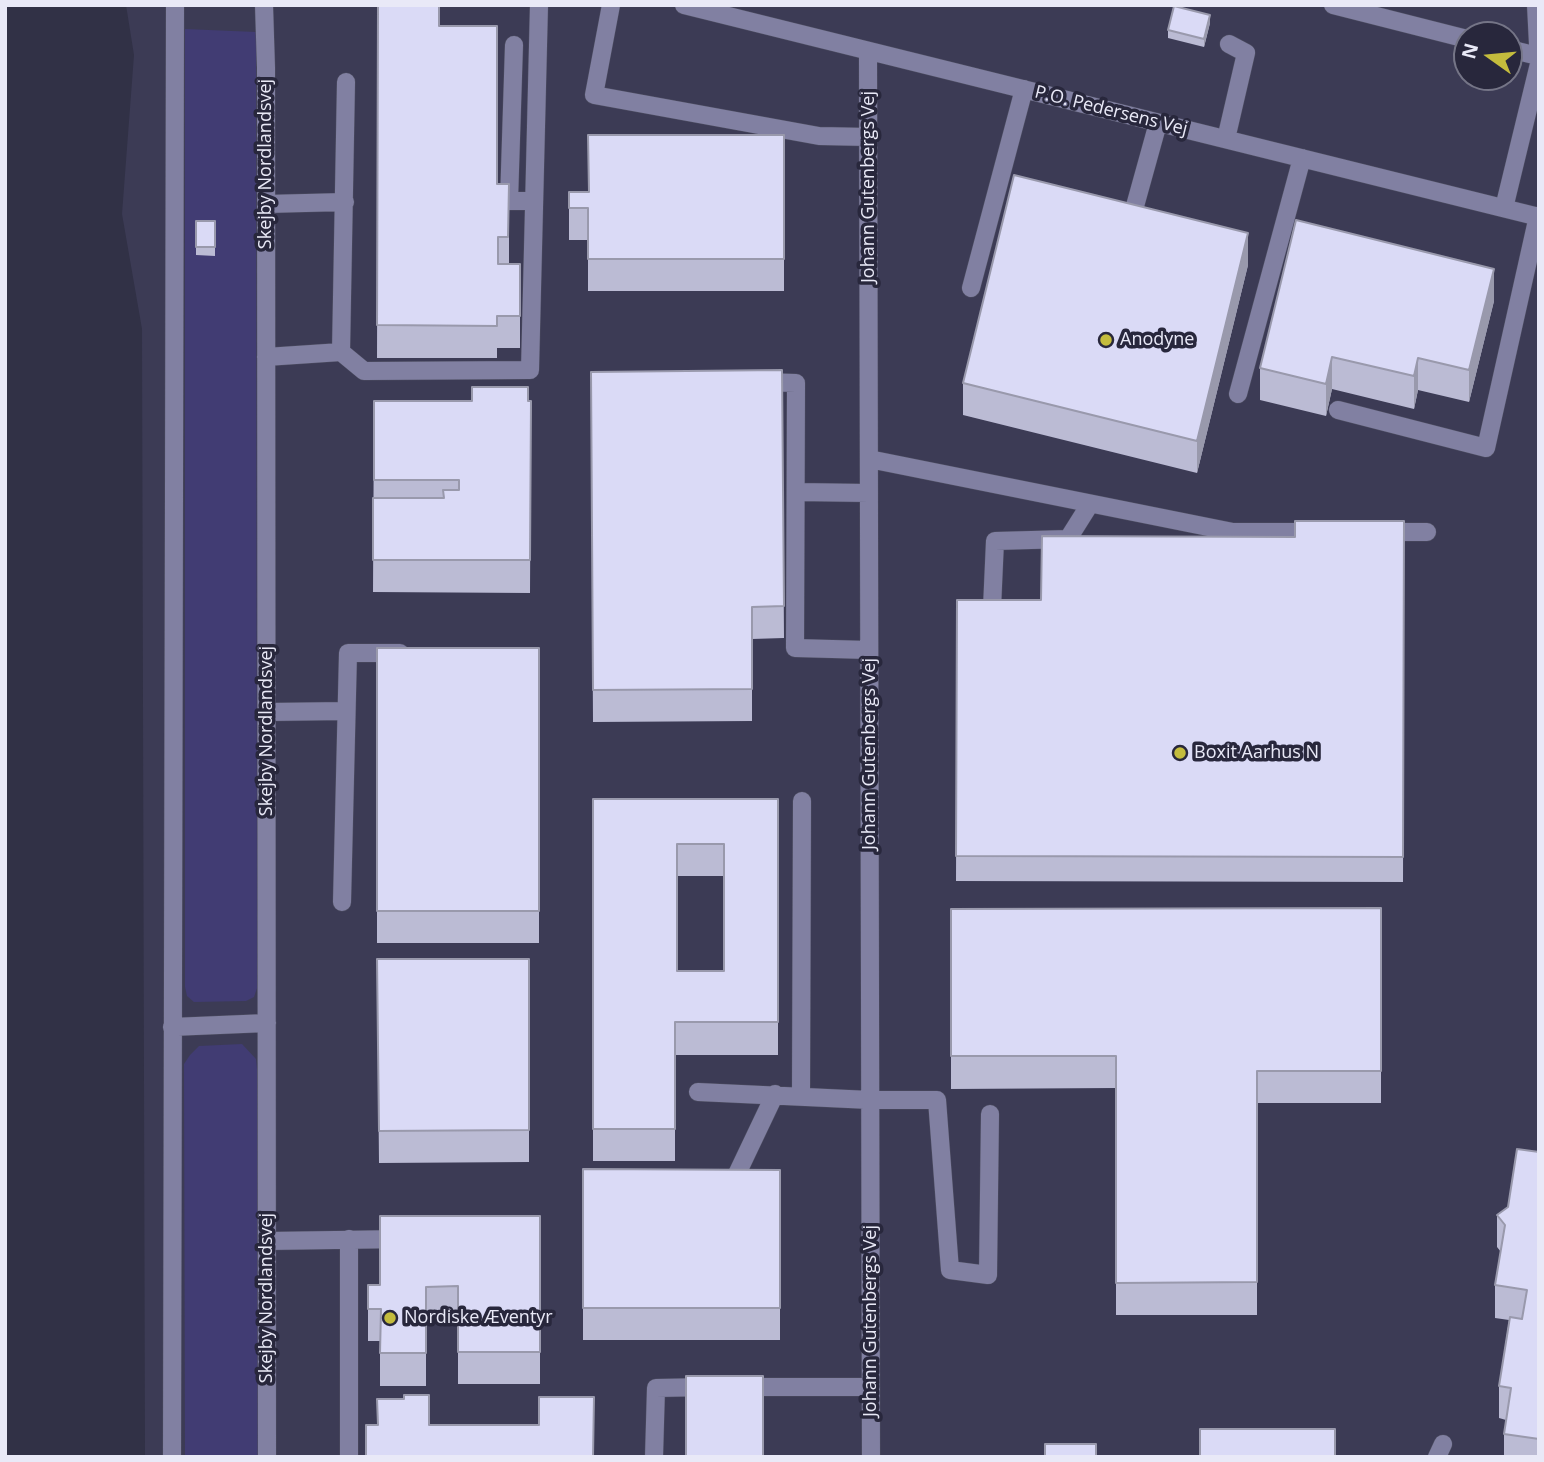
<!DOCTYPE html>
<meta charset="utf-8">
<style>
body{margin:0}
#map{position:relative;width:1544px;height:1462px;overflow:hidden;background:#313146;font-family:"Open Sans",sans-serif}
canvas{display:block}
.frame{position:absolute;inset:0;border:7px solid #e9e9f7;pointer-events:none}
.north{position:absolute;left:1453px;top:21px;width:70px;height:70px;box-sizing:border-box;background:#28273c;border:2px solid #757587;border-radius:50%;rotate:285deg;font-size:19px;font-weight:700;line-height:28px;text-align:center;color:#e9e9f7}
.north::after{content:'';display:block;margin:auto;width:24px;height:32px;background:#c4bc3d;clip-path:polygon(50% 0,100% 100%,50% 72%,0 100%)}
</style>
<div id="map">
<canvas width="1544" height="1462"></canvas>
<div class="frame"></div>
<div class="north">N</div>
</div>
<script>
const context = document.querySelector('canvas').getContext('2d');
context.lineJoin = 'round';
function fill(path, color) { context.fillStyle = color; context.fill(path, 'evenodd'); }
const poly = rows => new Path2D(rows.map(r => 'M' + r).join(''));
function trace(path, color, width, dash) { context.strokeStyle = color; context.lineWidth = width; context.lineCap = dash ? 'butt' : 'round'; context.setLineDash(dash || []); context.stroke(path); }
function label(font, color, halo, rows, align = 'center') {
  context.font = font + ' "Open Sans",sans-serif'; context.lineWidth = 7; context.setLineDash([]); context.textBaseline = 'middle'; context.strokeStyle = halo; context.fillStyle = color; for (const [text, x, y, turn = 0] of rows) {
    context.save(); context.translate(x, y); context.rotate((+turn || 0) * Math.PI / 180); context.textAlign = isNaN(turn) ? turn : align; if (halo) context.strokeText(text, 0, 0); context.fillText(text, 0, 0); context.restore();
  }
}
fill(poly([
 [126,5,1539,5,1539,1457,145,1457,142,329,122,214,134,55],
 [1467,35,1509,35,1509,77,1467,77]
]), '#3c3b55');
fill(poly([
 [185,29,256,32,257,988,254,997,246,1001,194,1002,187,996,185,987],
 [242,1044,256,1059,257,1069,258,1457,185,1457,184,1064,190,1055,199,1046]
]), '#413c73');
const minor = poly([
 [264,5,266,68,267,1457],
 [611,5,594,95,819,136,869,137],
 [684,5,1539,217],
 [1333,5,1467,39],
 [514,45,509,201,534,201],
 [1509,49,1538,56],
 [868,51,871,1457],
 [1226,139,1246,53,1229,44],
 [266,204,345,202],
 [1135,206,1158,123],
 [1504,208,1539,64,1536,5],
 [971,288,1024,89],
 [341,352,364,371,530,370,539,5],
 [266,357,341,352,346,82],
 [760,382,796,383,795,648,869,650],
 [1238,394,1302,158],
 [1338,410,1486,448,1538,216],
 [869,459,1233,532,1317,532],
 [796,492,869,493],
 [1380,532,1427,532],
 [992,608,995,541,1068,539,1090,504],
 [267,712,346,711],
 [342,902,348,653,400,653],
 [172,1027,267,1023],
 [698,1092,870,1100,937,1100,950,1270,988,1275,990,1114],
 [801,1095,802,801],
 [736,1176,775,1094],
 [349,1239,349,1457],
 [267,1241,404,1239],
 [741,1387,871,1387],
 [172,1457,175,5],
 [654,1457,656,1388,709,1387],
 [1437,1457,1443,1444]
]);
trace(minor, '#4e4e62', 19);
trace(minor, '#8180a2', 18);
fill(poly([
 [378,5,439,26,497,184,509,184,509,264,520,264,520,348,497,348,497,358,377,358],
 [1210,23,1204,47,1168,38,1168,30],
 [784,135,784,291,588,291,588,240,569,240,569,208,588,192],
 [196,221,215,221,215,256,196,255],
 [1248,265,1197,473,963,415,963,383],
 [1494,301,1469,402,1418,390,1414,409,1332,389,1326,416,1260,400,1260,368],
 [782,370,784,638,752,639,752,721,593,722,591,372],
 [374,401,531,401,530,593,373,592],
 [1404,521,1403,882,956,881,957,600,1041,600,1295,537],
 [377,648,539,648,539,943,377,943],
 [593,799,778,799,778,1055,675,1055,675,1161,593,1161],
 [677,876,724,876,724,971,677,971],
 [1381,908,1381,1103,1257,1103,1257,1315,1116,1315,1116,1088,951,1089,951,909],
 [377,959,529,959,529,1162,379,1163],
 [1539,1152,1539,1457,1504,1457,1504,1434,1506,1420,1499,1418,1499,1386,1509,1320,1495,1318,1495,1285,1501,1252,1497,1247,1497,1215,1508,1207],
 [583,1169,780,1170,780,1340,583,1340],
 [540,1216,540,1384,458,1384,458,1319,426,1319,426,1386,380,1386,380,1341,368,1341,368,1285,380,1285]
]), '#bbbbd4');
fill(poly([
 [1210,15,1210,23,1204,47,1204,39],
 [1248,233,1248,265,1197,473,1197,441],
 [1494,269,1494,301,1469,402,1469,370],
 [1332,357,1332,389,1326,416,1326,384],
 [1418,358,1418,390,1414,409,1414,376]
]), '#9999ac');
const building = poly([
 [378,5,439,5,439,26,497,26,497,184,509,184,508,237,498,237,498,264,520,264,520,316,497,316,497,326,377,325,378,5],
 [1174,6,1210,15,1204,39,1168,30,1174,6],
 [588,135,784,135,784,259,588,259,588,208,569,208,569,192,589,192,588,135],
 [1014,175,1248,233,1197,441,963,383,1014,175],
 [1296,220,1494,269,1469,370,1418,358,1414,376,1332,357,1326,384,1260,368,1296,220],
 [196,221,215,221,215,247,196,247,196,221],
 [782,370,784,606,752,607,752,689,593,690,591,372,782,370],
 [472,387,528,387,528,401,531,401,530,560,373,560,373,498,444,498,443,490,459,490,459,480,374,480,374,401,472,401,472,387],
 [1295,521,1404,521,1403,857,956,856,957,600,1041,600,1042,536,1295,537,1295,521],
 [377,648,539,648,539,911,377,911,377,648],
 [593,799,778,799,778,1022,675,1022,675,1129,593,1129,593,799],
 [677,844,724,844,724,971,677,971,677,844],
 [1381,908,1381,1071,1257,1071,1257,1282,1116,1283,1116,1056,951,1056,951,909,1381,908],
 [377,959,529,959,529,1130,379,1131,377,959],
 [1517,1149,1539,1152,1539,1439,1504,1434,1511,1388,1499,1386,1510,1317,1522,1319,1527,1290,1495,1285,1505,1225,1497,1215,1508,1207,1517,1149],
 [583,1169,780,1170,780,1308,583,1308,583,1169],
 [380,1216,540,1216,540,1352,458,1352,458,1286,426,1287,426,1353,380,1353,381,1309,368,1309,368,1285,380,1285,380,1216],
 [686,1376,763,1376,763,1457,686,1457,686,1376],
 [404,1395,429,1395,429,1425,539,1425,539,1397,594,1397,593,1457,366,1457,366,1425,378,1425,377,1399,404,1399,404,1395],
 [1200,1429,1335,1429,1335,1457,1200,1457,1200,1429],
 [1045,1444,1096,1444,1096,1457,1045,1457,1045,1444]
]);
fill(building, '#dadaf6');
trace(building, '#9999ac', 2);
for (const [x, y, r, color] of [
 [1106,340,7,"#c4bc3d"],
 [1180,753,7,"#c4bc3d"],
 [390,1318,7,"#c4bc3d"]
]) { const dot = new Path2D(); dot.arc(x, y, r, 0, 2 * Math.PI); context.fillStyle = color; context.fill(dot); trace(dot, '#28273c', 2.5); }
label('18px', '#e9e9f7', '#28273c', [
 ["P.O. Pedersens Vej",1111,111,14],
 ["Skejby Nordlandsvej",266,164,-90],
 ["Johann Gutenbergs Vej",869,187,-90],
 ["Skejby Nordlandsvej",267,731,-90],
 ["Johann Gutenbergs Vej",870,754,-90],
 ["Skejby Nordlandsvej",267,1298,-90],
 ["Johann Gutenbergs Vej",871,1321,-90]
]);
label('18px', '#e9e9f7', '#28273c', [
 ["Anodyne",1120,340],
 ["Boxit Aarhus N",1194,753],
 ["Nordiske Æventyr",404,1318]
], 'left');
</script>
